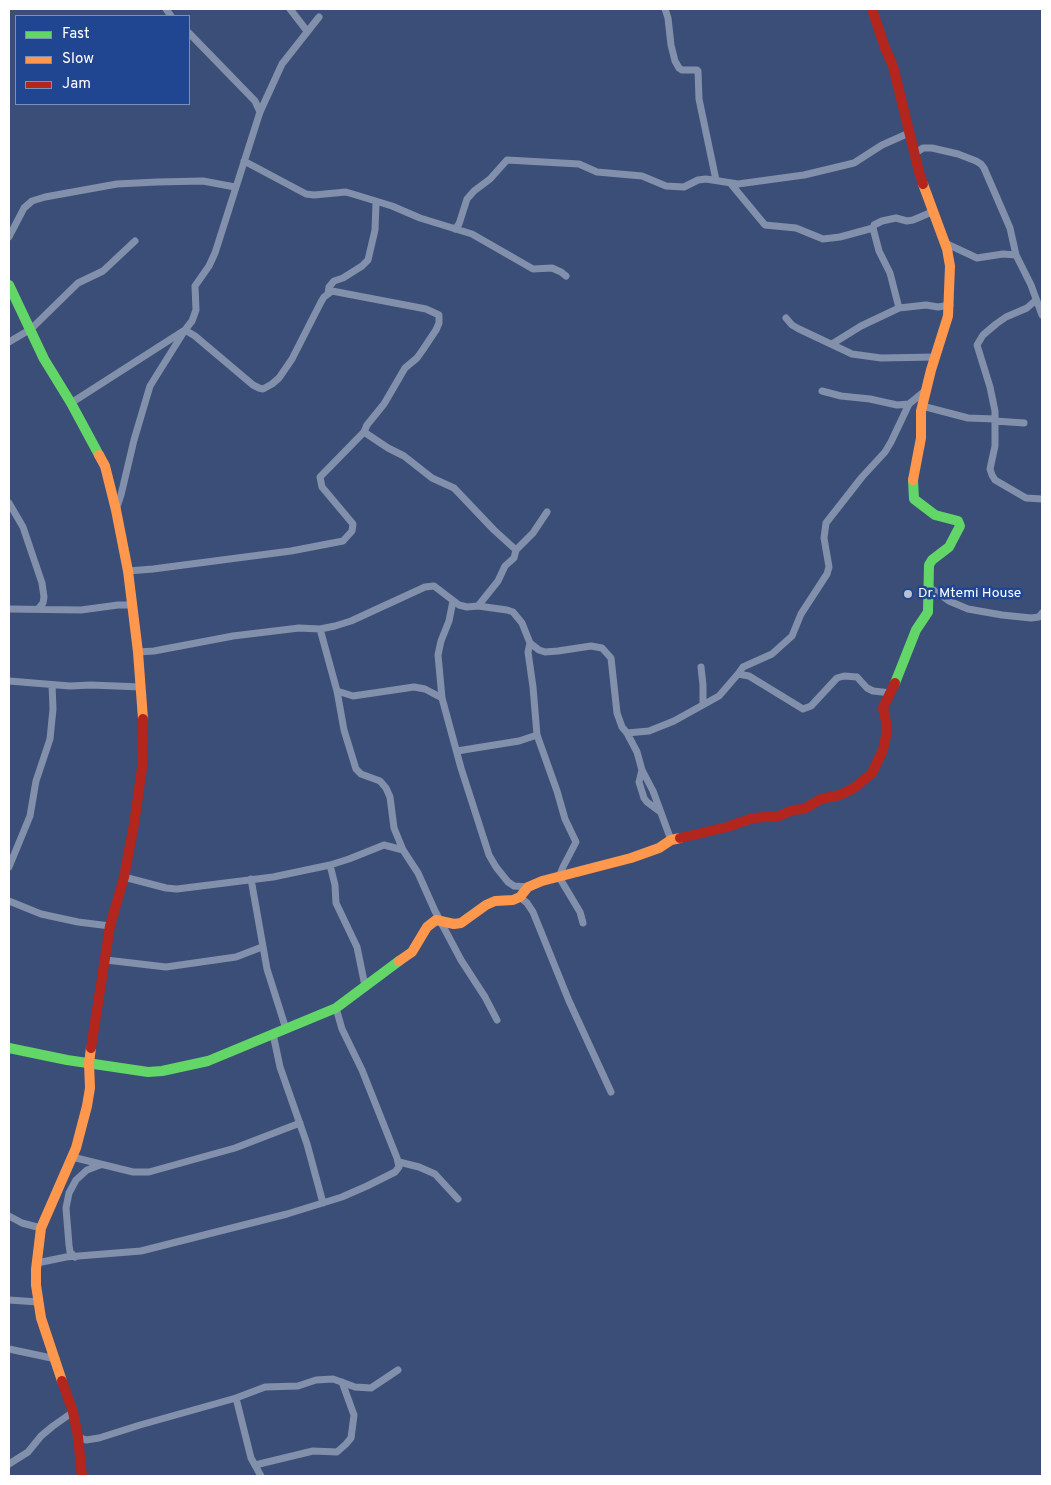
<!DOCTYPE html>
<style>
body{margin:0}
#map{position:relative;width:1051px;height:1485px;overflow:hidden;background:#3a4e78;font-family:Overpass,sans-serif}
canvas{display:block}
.frame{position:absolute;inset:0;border:10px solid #fff;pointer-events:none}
.legend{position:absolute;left:15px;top:15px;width:175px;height:90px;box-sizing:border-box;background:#204692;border:1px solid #7990be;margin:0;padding:6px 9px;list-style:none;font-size:15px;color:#fff}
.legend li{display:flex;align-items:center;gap:10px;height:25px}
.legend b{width:25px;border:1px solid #7990be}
</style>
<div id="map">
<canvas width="1051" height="1485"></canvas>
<div class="frame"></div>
<ul class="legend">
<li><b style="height:6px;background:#63d668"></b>Fast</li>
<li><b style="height:6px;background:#ff974d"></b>Slow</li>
<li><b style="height:6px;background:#b3261e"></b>Jam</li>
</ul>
</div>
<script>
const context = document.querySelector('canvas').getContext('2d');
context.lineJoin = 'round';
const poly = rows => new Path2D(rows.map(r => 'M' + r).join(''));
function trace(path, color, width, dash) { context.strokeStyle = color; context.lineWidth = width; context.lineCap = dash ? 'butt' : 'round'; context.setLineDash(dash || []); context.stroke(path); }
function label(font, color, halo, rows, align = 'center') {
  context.font = font + ' Overpass,sans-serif'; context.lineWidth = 5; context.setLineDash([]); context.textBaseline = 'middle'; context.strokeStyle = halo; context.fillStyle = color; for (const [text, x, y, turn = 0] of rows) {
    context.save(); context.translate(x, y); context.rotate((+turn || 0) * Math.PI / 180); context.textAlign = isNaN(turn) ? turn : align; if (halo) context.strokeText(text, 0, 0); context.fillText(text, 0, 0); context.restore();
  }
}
trace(poly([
 [166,9,171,16],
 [290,9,307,31],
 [665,9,668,18,671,45,675,61,679,68,682,70,697,70,698,71,699,99,716,180],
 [189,33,255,101,260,112],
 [914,154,923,148,932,148,958,154,976,161,981,164,984,168,1010,228,1016,255],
 [244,161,306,194,314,195,346,192,356,195,392,206,420,218,472,234,533,269,552,268,561,272,566,276],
 [731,184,765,225,796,228,823,239,840,237,873,228],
 [455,229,459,224,467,199,474,191,490,179,507,160,579,164,597,172,642,176,666,186,684,187,698,180,706,179,738,184,804,175,854,163,882,145,909,133],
 [9,237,24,208,32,201,45,197,117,184,157,182,203,181,235,187],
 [945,243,977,258,1003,254,1016,255,1031,285,1042,315],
 [328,293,329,287,334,281,343,278,362,266,368,260,375,230,376,203],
 [1036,300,1027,308,1006,317,996,324,983,335,977,345,990,387,995,411,995,446,990,469,992,475,995,480,1026,498,1042,499],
 [899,308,890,273,879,251,873,228,874,225,882,221,896,218,907,221,913,220,932,212],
 [786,318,792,325,799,329,852,354,881,358,936,357],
 [9,342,31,329,78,283,103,271,135,241],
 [832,344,861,326,899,308,926,305,938,307,950,305],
 [822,391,841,396,870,399,897,405,909,404],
 [71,403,185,330,192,321,196,310,195,286,209,266,215,253,260,112,282,64,319,17],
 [922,406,968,418,995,419],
 [995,421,1024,423],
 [364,432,388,448,404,456,432,478,454,488,494,530,516,550],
 [9,503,23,527,42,583,44,597,43,603,39,608],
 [116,510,121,495,134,440,150,386,185,330,195,336,253,385,259,388,263,389,272,384,279,378,292,359,321,302,324,297,332,291,426,309,439,315,439,323,436,330,422,351,417,358,405,368,384,404,367,425,364,432,320,477,322,487,353,524,352,531,343,541,291,551,153,569,128,571],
 [929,587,949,601,968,609,1002,615,1031,618,1039,617,1042,613],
 [453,601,449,621,441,641,438,655,442,698,461,768,489,855,496,867,508,882,514,886,528,887],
 [478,606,498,581,505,566,514,558,516,550,533,533,547,512],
 [9,609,81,610,118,605,131,605],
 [320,629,337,691,344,730,356,769,361,774,380,781,386,788,390,797,394,828,403,850],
 [530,643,528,652,533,687,537,735,557,791,565,819,576,842,563,867,559,877,580,912,583,923],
 [138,652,154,651,233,636,299,628,320,629,335,626,351,621,425,587,434,586,459,605,467,607,478,606,507,610,513,612,522,623,530,643,539,650,545,652,558,651,591,646,602,648,611,658,617,713,622,727,627,733,649,731,674,721,719,696,738,674,749,676,803,709,811,706,837,678,844,676,857,677,867,688,873,691,891,693],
 [701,667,703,685,703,704],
 [738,674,743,667,772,654,792,636,801,614,827,574,829,567,824,538,826,523,862,477,885,452,891,442,909,404,926,390],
 [9,681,70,686,91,685,141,687],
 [337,691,353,696,414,687,425,689,442,698],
 [627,733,637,752,642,770,653,791,671,840],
 [457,751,519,741,537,735],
 [642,770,639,782,644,798,647,802,659,811],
 [330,865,335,885,336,903,357,947,365,986],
 [9,867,30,816,36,781,50,739,53,709,52,685],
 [124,877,166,888,177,889,273,877,330,865,349,859,384,845,403,850,418,873,435,911,461,960,485,997,497,1020],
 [251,879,267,969,286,1029],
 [520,897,527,903,533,912,569,1001,611,1092],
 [9,901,41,914,78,922,110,926],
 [106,960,166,967,236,957,262,947],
 [273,1034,280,1067,307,1144,323,1203],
 [72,1157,133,1172,149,1172,235,1148,300,1123],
 [399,1162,419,1167,435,1174,458,1199],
 [9,1216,22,1223,41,1228],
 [75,1257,70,1252,69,1245,66,1208,69,1193,76,1180,87,1170,100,1165],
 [37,1263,66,1257,141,1251,287,1214,342,1197,367,1186,395,1172,399,1167,397,1158,362,1070,342,1029,336,1008],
 [9,1300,38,1302],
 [9,1349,56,1359],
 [236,1398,251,1458,261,1476],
 [78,1437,86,1440,99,1438,140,1425,236,1398,265,1387,298,1386,316,1380,333,1379,355,1387,371,1388,398,1370],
 [9,1464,28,1452,41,1436,53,1426,73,1412],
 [255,1465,313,1451,337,1452,346,1444,351,1438,354,1415,342,1382]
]), '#8290ab', 7);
trace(poly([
 [9,285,44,359,71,403,99,455],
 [895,683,916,630,928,612,929,565,932,560,949,547,960,526,958,521,935,515,914,499,913,480],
 [9,1048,67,1060,148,1072,162,1071,208,1061,336,1008,399,961]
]), '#63d668', 10);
trace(poly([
 [99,455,105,466,116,510,128,571,138,652,143,719],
 [913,480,921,438,921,411,931,370,948,316,950,266,947,249,923,184],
 [399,961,412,952,427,927,436,920,454,924,461,923,486,905,495,901,513,900,520,897,528,887,542,881,631,858,659,848,671,840,680,838],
 [62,1381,41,1318,36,1285,36,1269,41,1228,76,1148,87,1106,90,1088,89,1063,91,1048]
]), '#ff974d', 10);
trace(poly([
 [872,9,885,48,893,66,919,172,923,184],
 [680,838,727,827,753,818,779,816,793,810,804,809,821,799,840,795,854,788,872,773,883,750,886,736,886,722,883,708,895,683],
 [91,1048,110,926,124,877,134,824,142,768,143,719],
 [62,1381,73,1412,78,1437,82,1476]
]), '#b3261e', 10);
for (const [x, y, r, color] of [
 [908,594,5,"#bac1d0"]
]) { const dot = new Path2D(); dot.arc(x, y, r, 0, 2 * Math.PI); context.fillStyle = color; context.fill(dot); trace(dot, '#204692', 2); }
label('14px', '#fff', '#204692', [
 ["Dr. Mtemi House",918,594]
], 'left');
</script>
